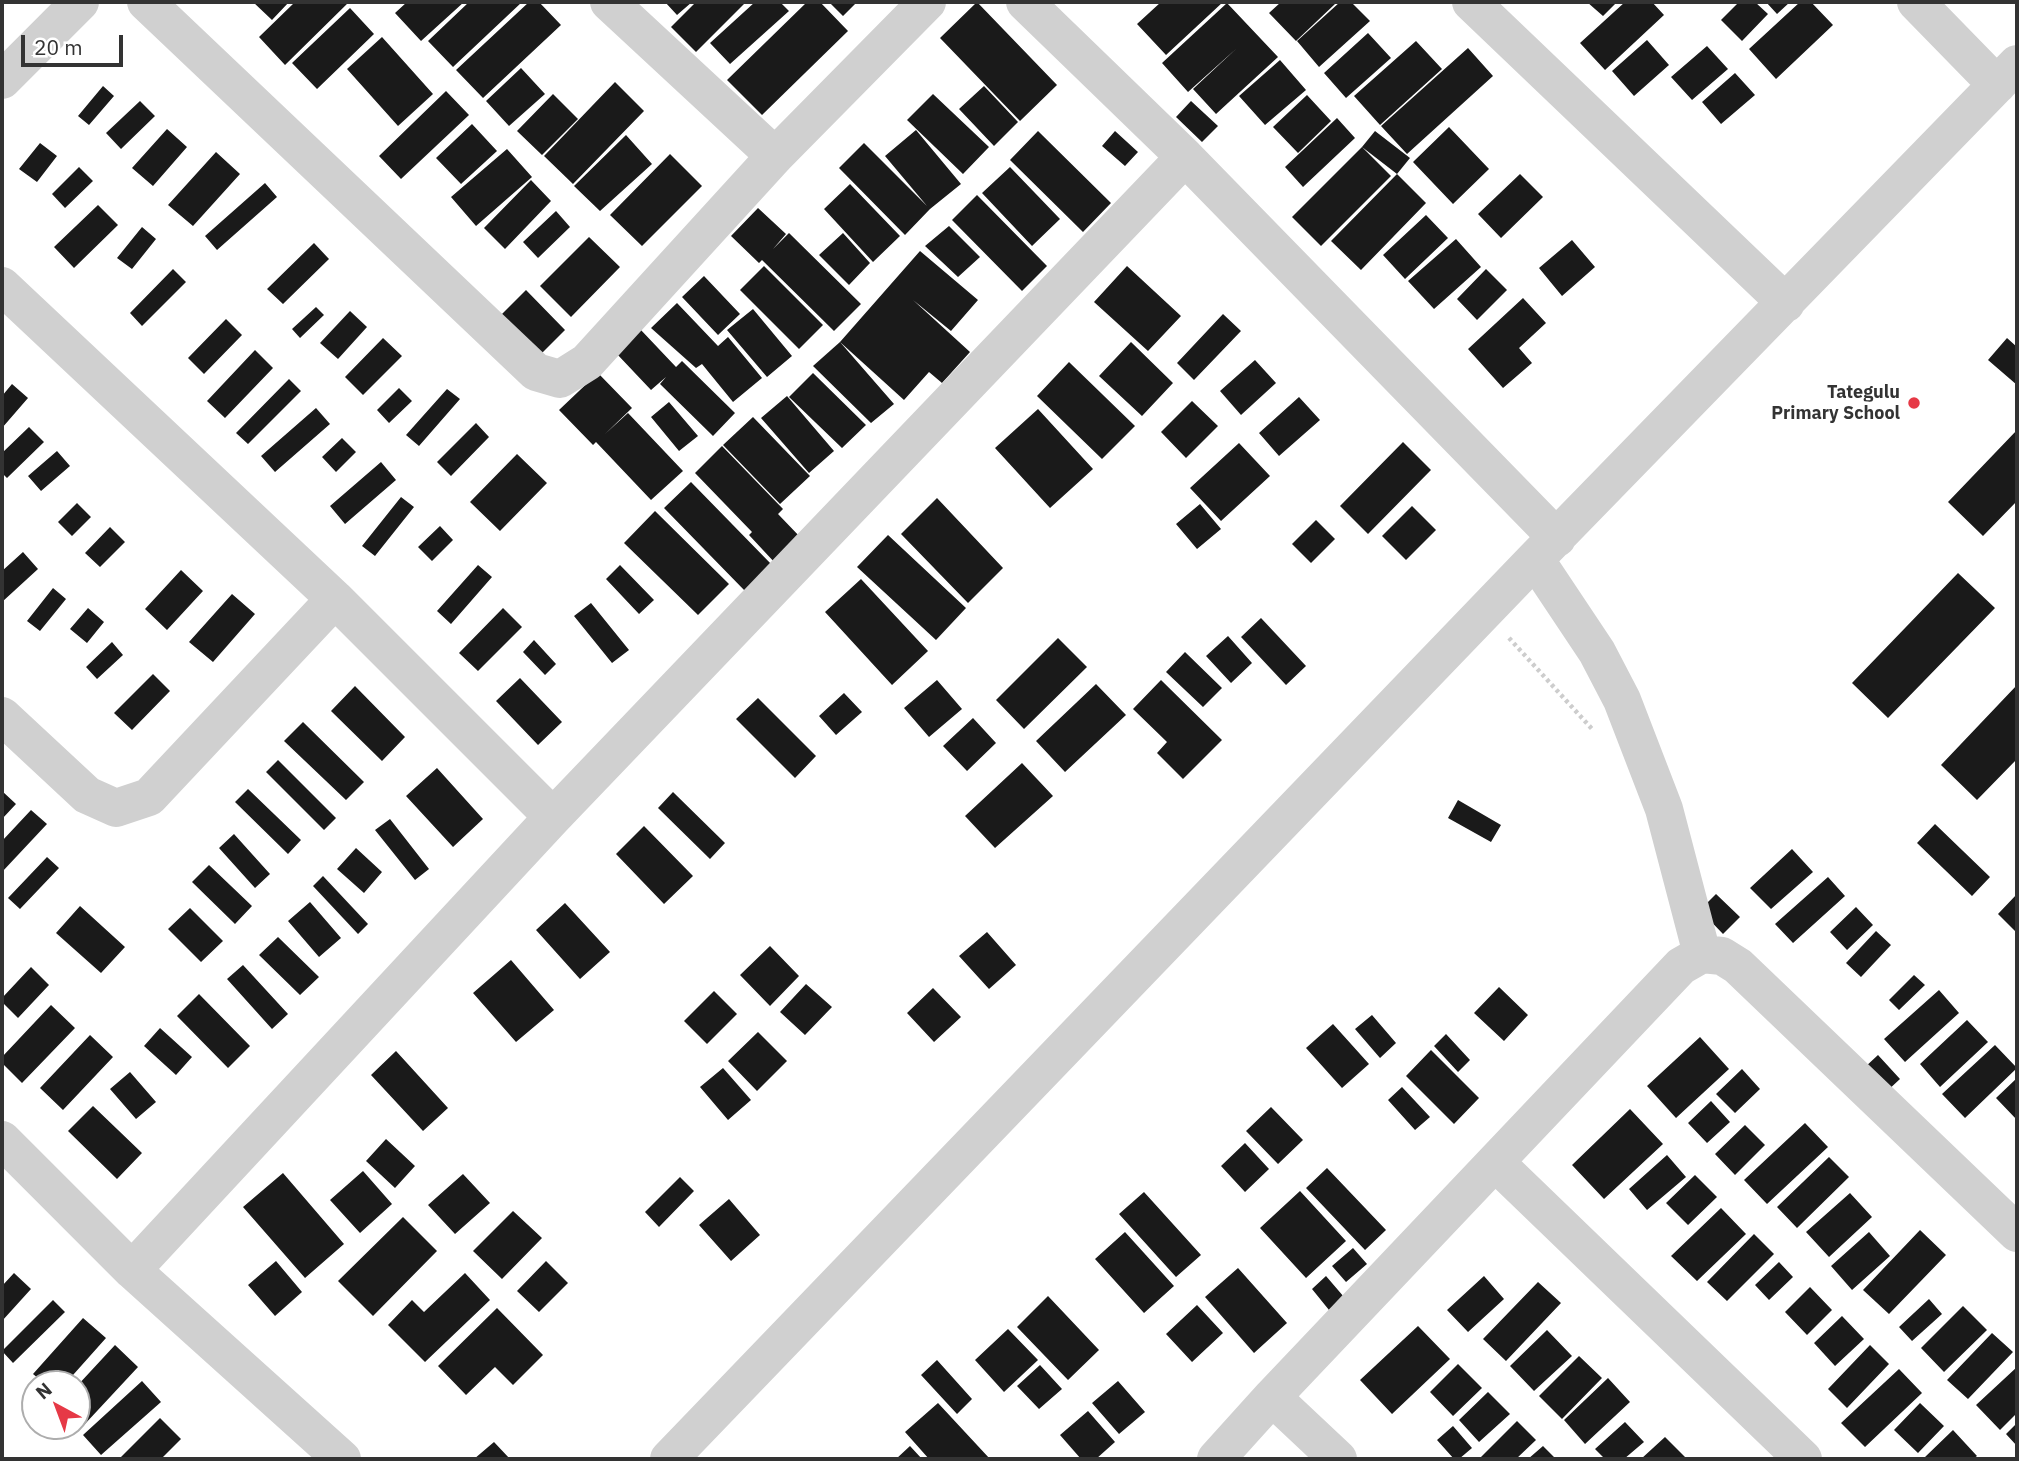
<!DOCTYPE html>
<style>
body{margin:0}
#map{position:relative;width:2019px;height:1461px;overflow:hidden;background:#fff;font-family:"IBM Plex Sans",sans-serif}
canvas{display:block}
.frame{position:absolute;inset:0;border:4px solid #333;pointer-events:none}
.north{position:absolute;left:21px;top:1370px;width:70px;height:70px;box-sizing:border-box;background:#fff;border:2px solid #adadad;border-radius:50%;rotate:319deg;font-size:19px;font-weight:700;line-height:28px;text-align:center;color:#333}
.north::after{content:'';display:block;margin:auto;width:24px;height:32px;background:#e63946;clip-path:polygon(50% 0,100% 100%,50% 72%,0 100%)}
.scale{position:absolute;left:21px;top:35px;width:102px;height:32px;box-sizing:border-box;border:4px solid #333;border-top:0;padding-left:9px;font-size:21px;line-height:24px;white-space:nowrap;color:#333;-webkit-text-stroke:5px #fff;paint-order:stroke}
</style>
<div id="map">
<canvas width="2019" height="1461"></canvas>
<div class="frame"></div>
<div class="north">N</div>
<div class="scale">20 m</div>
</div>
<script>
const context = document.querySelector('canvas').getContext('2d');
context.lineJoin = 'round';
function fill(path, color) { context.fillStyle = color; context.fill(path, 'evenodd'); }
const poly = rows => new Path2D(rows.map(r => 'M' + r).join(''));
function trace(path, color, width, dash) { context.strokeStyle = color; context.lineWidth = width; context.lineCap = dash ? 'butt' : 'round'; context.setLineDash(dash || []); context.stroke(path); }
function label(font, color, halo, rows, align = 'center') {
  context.font = font + ' "IBM Plex Sans",sans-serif'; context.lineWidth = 7; context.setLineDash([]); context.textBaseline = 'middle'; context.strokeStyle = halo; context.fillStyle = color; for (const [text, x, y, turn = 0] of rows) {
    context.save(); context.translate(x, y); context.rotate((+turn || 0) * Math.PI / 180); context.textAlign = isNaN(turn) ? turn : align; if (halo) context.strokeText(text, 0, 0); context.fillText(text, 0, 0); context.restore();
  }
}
fill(poly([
 [253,2,289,2,272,20],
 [295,2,349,2,285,65,259,37],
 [407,2,464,2,421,41,395,13],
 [469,2,522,2,453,67,428,41],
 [529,2,539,2,561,25,483,98,456,70],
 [665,2,692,2,677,15],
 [696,2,746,2,696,52,671,27],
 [755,2,780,2,789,11,730,64,710,43],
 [807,2,820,2,848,31,762,115,727,80],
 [829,2,857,2,843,16],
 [977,2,1057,85,1020,121,940,38],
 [1161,2,1223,2,1166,55,1137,24],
 [1281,2,1333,2,1335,4,1296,41,1269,13],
 [1340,2,1351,2,1370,21,1319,67,1297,41],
 [1587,2,1617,2,1603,16],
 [1625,2,1652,2,1664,15,1605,70,1580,43],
 [1739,2,1755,2,1768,14,1742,41,1721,20],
 [1766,2,1790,2,1777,14],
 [1800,2,1811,2,1833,25,1776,79,1749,49],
 [1227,3,1278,57,1216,114,1193,89,1237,48,1188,92,1162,63],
 [350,8,374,34,317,89,292,63],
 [1368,33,1391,58,1346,98,1324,73],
 [382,37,433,94,398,126,347,69],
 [1647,40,1669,65,1634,96,1612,71],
 [1416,41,1442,69,1380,125,1354,96],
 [1707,46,1728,69,1692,100,1671,77],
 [1468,48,1493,76,1407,154,1381,126],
 [1280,60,1306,90,1265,125,1239,96],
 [521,68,545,94,509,126,486,101],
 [1735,73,1755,95,1721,124,1702,102],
 [615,82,644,111,573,184,544,156],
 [103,86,114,96,89,125,78,116],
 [984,86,1018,122,994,146,959,109],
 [446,91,469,115,401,179,379,156],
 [553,94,578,119,542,155,517,131],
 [933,94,989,147,963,174,907,120],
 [1307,95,1331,121,1298,153,1273,127],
 [140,101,155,116,121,149,106,133],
 [1191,101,1218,126,1202,142,1176,117],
 [1337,118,1355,138,1303,187,1285,167],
 [472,124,497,151,461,184,436,158],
 [1449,127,1489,169,1453,204,1413,162],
 [167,129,187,147,153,186,132,168],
 [916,130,961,184,930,209,905,235,839,168,864,143,927,206,885,156],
 [1038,131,1111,203,1083,232,1010,160],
 [1115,131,1138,152,1125,166,1102,146],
 [1375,131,1410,158,1397,174,1362,147],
 [626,135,652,164,600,211,574,186],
 [40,143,57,156,37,182,19,169],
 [1362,147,1391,176,1321,246,1292,217],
 [507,149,532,177,476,226,451,197],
 [216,152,240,174,193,226,168,205],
 [670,154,702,186,642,246,610,215],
 [79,167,93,181,65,208,52,194],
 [1010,167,1060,219,1032,246,982,193],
 [1397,174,1426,203,1361,270,1331,241],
 [1520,174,1543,197,1501,238,1478,214],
 [531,180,551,201,505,249,484,228],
 [265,183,277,197,217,250,205,236],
 [850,184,900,236,873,262,824,209],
 [977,195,1047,266,1022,291,952,220],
 [98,205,118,225,74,268,54,247],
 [758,208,786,234,773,249,789,233,861,304,834,331,762,260,759,263,731,236],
 [556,211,570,227,538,258,523,242],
 [1426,215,1448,238,1405,279,1383,255],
 [949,226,980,257,958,277,925,246],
 [142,227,156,239,132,269,117,258],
 [843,233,870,263,849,285,819,255],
 [589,237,620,267,571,317,540,286],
 [1456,239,1481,267,1434,309,1408,281],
 [1572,240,1595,267,1562,296,1539,268],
 [314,243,329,259,283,304,267,289],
 [920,251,978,300,951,331,913,300,970,352,942,383,929,372,904,400,840,342,894,404,871,423,813,366,840,342],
 [764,266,823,325,799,349,740,290],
 [1127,266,1181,316,1148,351,1094,302],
 [173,269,186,282,142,326,130,313],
 [1486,269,1507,290,1477,320,1457,299],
 [704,276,740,314,718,335,682,297],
 [526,290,565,330,540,355,501,315],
 [1523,298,1546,323,1519,348,1532,363,1503,388,1468,349],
 [677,303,718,346,728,337,762,378,733,402,702,364,696,368,651,328],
 [316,307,324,315,300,338,292,329],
 [753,309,792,356,767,377,727,330],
 [350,311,367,327,338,359,320,343],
 [1223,314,1241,331,1194,380,1177,363],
 [226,319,242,335,204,374,188,358],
 [640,329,676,367,682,361,735,413,713,436,660,384,666,377,651,390,616,353],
 [383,338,402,356,363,395,345,377],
 [2007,338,2017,347,2017,385,1988,360],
 [1131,342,1173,383,1142,416,1099,376],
 [255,350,273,368,225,418,207,401],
 [1255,360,1276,383,1241,415,1220,391],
 [1069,362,1135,426,1102,459,1037,396],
 [598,373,632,408,605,434,628,413,683,471,651,500,596,442,593,445,559,410],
 [813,373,866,425,842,448,789,397],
 [289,379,301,391,248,444,236,433],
 [12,384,28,398,2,428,2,396],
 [399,388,412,401,389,423,377,410],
 [447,389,460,399,419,446,406,435],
 [787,396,834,451,809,473,761,418],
 [1299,397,1320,420,1279,456,1259,433],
 [1192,401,1218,426,1186,458,1161,432],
 [669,402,698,436,679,451,651,417],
 [316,408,330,424,275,472,261,456],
 [1038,409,1093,469,1050,508,995,448],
 [753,417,810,476,780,504,723,445],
 [476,423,489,437,451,476,437,462],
 [29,427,44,442,7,478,2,473,2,453],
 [2017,430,2017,501,1983,536,1948,502],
 [342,438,356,452,336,472,322,457],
 [1403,442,1431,470,1368,534,1340,506],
 [1239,443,1270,476,1221,521,1190,488],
 [722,446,783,509,778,514,802,539,776,564,749,535,752,532,695,473],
 [57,451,70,466,41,491,28,476],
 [517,454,547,483,500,531,470,502],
 [381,462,396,480,345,524,330,506],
 [691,482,772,565,745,591,664,508],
 [401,497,414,507,375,556,362,546],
 [937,498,1003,568,968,603,901,534],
 [77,503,91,517,72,536,58,522],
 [1200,504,1221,529,1197,549,1176,524],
 [1412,506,1436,530,1406,560,1382,536],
 [655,511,729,584,698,615,624,543],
 [1316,520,1335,539,1311,563,1292,544],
 [440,526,453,540,432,561,418,547],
 [110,527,125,542,100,567,85,553],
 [888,535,966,608,936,640,857,567],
 [23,552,38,569,2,602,2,571],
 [478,565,492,577,451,624,437,611],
 [620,565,654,600,639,614,606,579],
 [181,570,203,591,167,630,145,609],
 [1958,573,1995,608,1888,718,1852,683],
 [861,579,928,651,892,685,825,612],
 [53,588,66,599,40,631,27,621],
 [232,594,255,614,213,662,189,642],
 [591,603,629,650,612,663,574,616],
 [88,608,104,622,87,643,70,629],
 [503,608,522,627,478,671,459,653],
 [1261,618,1306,666,1286,685,1241,637],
 [1228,636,1252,663,1231,683,1206,656],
 [1058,638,1087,667,1024,729,996,700],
 [534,640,556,664,545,675,523,652],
 [112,642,123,655,97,679,86,667],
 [1185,652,1222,688,1203,707,1166,672],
 [153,674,170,691,132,730,114,713],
 [520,678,562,722,538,745,496,701],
 [937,680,962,709,929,737,904,708],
 [1161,680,1222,740,1183,779,1157,753,1167,742,1133,709],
 [1096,684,1126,715,1065,772,1036,741],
 [2017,685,2017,759,1977,800,1941,765],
 [355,686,405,737,382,761,331,711],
 [844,693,862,712,836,735,819,716],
 [758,698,816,756,795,778,736,719],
 [973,718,996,743,967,771,943,746],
 [303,722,364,782,346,800,284,741],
 [278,760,336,818,324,830,266,772],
 [1022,763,1053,796,995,848,965,816],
 [437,768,483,819,453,847,406,796],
 [248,789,301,840,288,854,235,802],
 [2,791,16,804,2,819],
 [673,792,725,843,710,859,658,808],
 [1458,800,1501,825,1491,842,1448,818],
 [31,810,47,824,2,872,2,841],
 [390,819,429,869,415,880,375,830],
 [1935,824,1990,877,1972,896,1917,843],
 [644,826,693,876,664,904,616,854],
 [234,834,270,874,255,888,219,848],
 [356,848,382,872,364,893,337,869],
 [1792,849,1813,872,1771,909,1750,888],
 [47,857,59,868,20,909,8,898],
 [209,865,252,906,235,924,192,882],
 [323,876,368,924,358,934,313,886],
 [1828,877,1845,896,1793,943,1775,924],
 [1716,894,1740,917,1723,934,1700,910],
 [2017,894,2017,933,1998,914],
 [310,902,341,938,319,957,288,921],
 [565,903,610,952,580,979,536,930],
 [80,906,125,947,101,973,56,933],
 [1856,907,1873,925,1847,950,1830,932],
 [190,908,223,941,201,962,168,929],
 [1876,931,1891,945,1861,977,1846,963],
 [987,932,1016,965,989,989,959,956],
 [278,937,319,977,300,995,259,955],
 [770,946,799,976,770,1006,740,975],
 [511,960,554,1010,516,1042,473,993],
 [243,965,288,1014,272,1029,227,979],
 [31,967,49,985,18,1018,2,1002,2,998],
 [1914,975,1925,985,1899,1010,1889,1000],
 [806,984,832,1007,805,1035,780,1012],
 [1499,987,1528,1015,1504,1041,1474,1013],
 [933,988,961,1017,934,1042,907,1013],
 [1939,990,1959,1013,1905,1062,1884,1039],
 [714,991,737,1014,707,1044,684,1021],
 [199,994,250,1046,228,1068,177,1016],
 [51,1005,75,1028,22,1083,2,1063,2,1057],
 [1372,1015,1396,1043,1380,1058,1355,1029],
 [1967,1020,1988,1042,1940,1087,1920,1064],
 [1333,1024,1369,1064,1342,1088,1306,1048],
 [160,1028,192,1057,176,1075,144,1046],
 [758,1032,787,1061,757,1091,728,1061],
 [1446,1034,1470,1060,1458,1072,1434,1046],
 [90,1035,113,1057,63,1110,40,1088],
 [1700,1037,1729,1069,1676,1118,1647,1086],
 [1995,1045,2017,1068,1965,1118,1942,1094],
 [1431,1050,1479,1098,1454,1124,1406,1076],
 [396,1051,448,1108,423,1131,371,1075],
 [1878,1055,1900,1079,1886,1092,1864,1068],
 [723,1068,751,1100,728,1120,700,1087],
 [1742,1069,1760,1089,1735,1113,1716,1094],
 [130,1072,156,1102,136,1119,110,1089],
 [2017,1078,2017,1120,1996,1098],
 [1402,1087,1430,1117,1415,1130,1388,1100],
 [1711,1101,1730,1122,1707,1143,1688,1123],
 [93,1106,142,1153,117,1179,68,1131],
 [1271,1107,1303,1140,1278,1164,1246,1131],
 [1630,1109,1663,1144,1604,1199,1572,1165],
 [1805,1123,1828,1147,1767,1204,1744,1180],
 [1745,1125,1765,1145,1735,1175,1715,1154],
 [386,1139,415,1166,395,1188,366,1161],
 [1245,1143,1269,1169,1245,1192,1221,1166],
 [1667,1155,1686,1177,1647,1210,1629,1189],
 [1829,1157,1849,1177,1797,1228,1777,1207],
 [1327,1168,1386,1230,1365,1250,1306,1188],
 [363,1171,392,1204,360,1233,330,1200],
 [283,1173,344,1244,305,1278,243,1207],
 [463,1174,490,1203,455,1234,428,1205],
 [1695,1175,1717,1197,1688,1225,1666,1203],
 [680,1177,694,1191,659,1227,645,1212],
 [1300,1191,1346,1241,1306,1278,1260,1228],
 [1144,1192,1201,1255,1176,1277,1119,1214],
 [1850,1193,1872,1217,1829,1257,1806,1232],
 [729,1199,760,1235,731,1261,699,1225],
 [1721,1208,1746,1234,1697,1281,1671,1256],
 [513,1211,542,1238,502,1279,473,1251],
 [403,1217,437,1251,373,1316,338,1281],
 [1920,1230,1946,1255,1889,1314,1863,1290],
 [1125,1232,1174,1286,1144,1313,1095,1259],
 [1869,1232,1890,1256,1852,1290,1831,1266],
 [1754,1234,1774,1254,1727,1301,1707,1282],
 [1353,1248,1367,1264,1346,1282,1332,1266],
 [276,1261,302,1292,275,1316,248,1285],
 [546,1261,568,1283,539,1312,517,1291],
 [1779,1262,1793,1277,1769,1300,1755,1285],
 [1238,1268,1287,1323,1254,1353,1205,1297],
 [14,1273,31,1289,2,1321,2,1286],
 [465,1273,490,1300,425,1362,388,1325,412,1300,424,1312],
 [1326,1276,1344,1297,1329,1310,1312,1289],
 [1484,1276,1504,1299,1468,1332,1447,1310],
 [1538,1282,1561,1303,1506,1361,1483,1339],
 [1810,1287,1832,1310,1807,1335,1785,1312],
 [1048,1296,1099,1350,1068,1380,1017,1327],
 [1929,1299,1942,1314,1912,1341,1899,1327],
 [53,1300,65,1312,13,1363,2,1351],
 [1197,1305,1223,1333,1192,1362,1166,1334],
 [1963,1306,1987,1330,1944,1372,1921,1348],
 [497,1308,543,1355,513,1385,495,1367,466,1395,438,1366],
 [1842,1316,1864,1339,1835,1366,1814,1343],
 [83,1318,106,1338,65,1384,45,1384,33,1374],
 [1418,1326,1450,1359,1392,1414,1360,1380],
 [1008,1329,1038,1360,1004,1392,975,1360],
 [1547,1330,1572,1356,1534,1391,1510,1366],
 [1992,1333,2013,1352,1968,1399,1947,1380],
 [115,1345,138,1367,84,1425,77,1418,77,1386],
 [1870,1345,1889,1364,1847,1408,1828,1389],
 [1579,1356,1602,1378,1562,1419,1539,1396],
 [937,1360,972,1399,957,1414,921,1375],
 [1458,1364,1482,1388,1453,1416,1430,1392],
 [1040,1365,1062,1389,1039,1409,1017,1386],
 [2017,1367,2017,1413,2000,1430,1976,1405],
 [1899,1369,1922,1393,1865,1447,1841,1423],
 [1608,1378,1630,1402,1585,1444,1564,1420],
 [142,1381,161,1402,101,1455,83,1435],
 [1118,1381,1145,1412,1119,1434,1092,1403],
 [1488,1392,1510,1414,1479,1442,1459,1420],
 [938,1403,990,1459,929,1459,905,1432],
 [1920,1403,1944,1426,1918,1453,1894,1430],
 [1088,1411,1115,1442,1096,1459,1081,1459,1060,1435],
 [160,1418,181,1439,161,1459,119,1459],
 [1517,1421,1536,1440,1516,1459,1479,1459],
 [1625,1422,1644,1442,1624,1459,1605,1459,1595,1449],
 [2017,1423,2017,1446,2006,1434],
 [1453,1426,1472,1448,1459,1459,1454,1459,1437,1440],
 [1953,1430,1977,1456,1973,1459,1927,1459,1925,1457],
 [1665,1437,1687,1459,1641,1459],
 [494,1442,510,1459,474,1459],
 [910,1446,922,1459,896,1459],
 [1543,1446,1556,1459,1528,1459]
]), '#1a1a1a');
trace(poly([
 [1509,638,1593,730]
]), '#cdcdcd', 4.5, [3.5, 3.5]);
trace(poly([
 [146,2,536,372,560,379,587,362,775,156,927,2],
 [609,2,775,156],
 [1025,2,1185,157,1557,538],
 [1471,2,1786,303],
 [1916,2,1997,85],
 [2,80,80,2],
 [2,286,335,599,553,817],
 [1535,559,1597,652,1622,700,1664,809,1702,954],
 [2,716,87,795,116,808,149,797,335,599],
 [2,1140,132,1270,342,1459],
 [1496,1163,1803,1459],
 [132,1270,553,817,1185,157],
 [1272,1397,1338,1459],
 [669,1459,1535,559,2017,64],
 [1216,1459,1272,1397,1681,966,1702,954,1722,956,1738,966,2017,1233]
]), '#d0d0d0', 38);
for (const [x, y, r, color] of [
 [1914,403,7,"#e63946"]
]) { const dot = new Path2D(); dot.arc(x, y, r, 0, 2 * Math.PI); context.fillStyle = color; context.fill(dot); trace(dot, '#fff', 2.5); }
label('bold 18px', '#333', '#fff', [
 ["Tategulu",1900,393],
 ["Primary School",1900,414]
], 'right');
</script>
